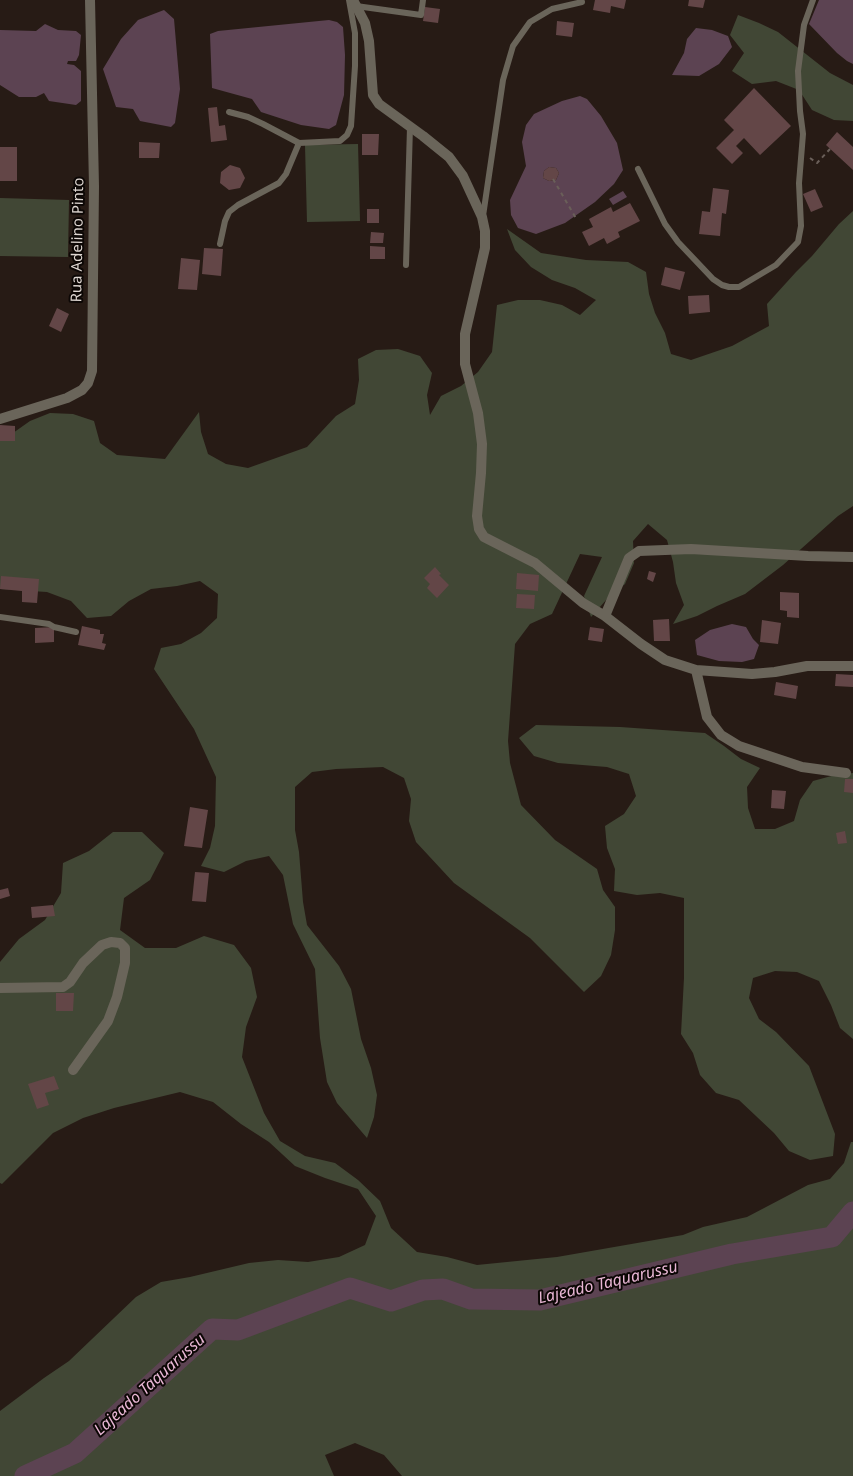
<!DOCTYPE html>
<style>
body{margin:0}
canvas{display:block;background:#271b15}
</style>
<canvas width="853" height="1476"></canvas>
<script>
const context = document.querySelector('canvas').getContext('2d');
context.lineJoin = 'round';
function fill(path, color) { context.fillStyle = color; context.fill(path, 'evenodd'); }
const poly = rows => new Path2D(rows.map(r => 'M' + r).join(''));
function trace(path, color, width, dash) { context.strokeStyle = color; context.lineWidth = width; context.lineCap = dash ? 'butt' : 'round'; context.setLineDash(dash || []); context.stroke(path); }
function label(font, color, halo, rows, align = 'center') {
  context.font = font + ' "Noto Sans",sans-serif'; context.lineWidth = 4; context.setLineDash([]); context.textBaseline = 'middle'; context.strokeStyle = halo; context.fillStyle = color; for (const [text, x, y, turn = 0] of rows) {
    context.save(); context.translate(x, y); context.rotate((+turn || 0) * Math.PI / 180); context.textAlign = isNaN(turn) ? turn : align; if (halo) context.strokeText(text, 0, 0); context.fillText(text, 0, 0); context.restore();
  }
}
fill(poly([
 [738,15,759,23,778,32,830,73,853,85,853,121,834,120,812,110,799,90,776,81,752,84,732,71,744,53,730,35],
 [358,144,360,221,307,222,305,145],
 [0,198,69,200,68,257,0,256],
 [853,211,853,506,838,516,783,565,745,594,717,606,697,616,673,624,684,605,676,583,673,562,667,540,648,524,633,541,634,563,625,584,607,599,591,617,584,596,602,557,580,554,552,614,530,624,515,644,508,741,510,763,521,805,555,840,597,869,603,890,615,907,615,930,611,955,601,976,584,992,530,938,454,883,416,842,409,821,411,799,404,778,383,767,336,769,312,772,295,787,295,830,299,852,303,902,307,925,339,966,351,989,361,1039,371,1068,377,1095,374,1117,367,1138,337,1103,327,1082,320,1038,315,969,293,924,283,875,269,856,246,861,224,872,201,866,210,848,215,826,216,777,194,729,154,669,161,648,181,644,201,633,217,618,218,594,200,581,177,586,151,589,129,601,111,616,87,618,71,601,47,592,0,589,0,439,13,433,30,421,50,413,73,414,94,421,100,443,117,455,165,459,199,412,201,432,208,454,226,464,248,468,307,447,336,416,355,404,359,380,358,359,376,350,398,349,420,356,432,373,427,395,430,415,441,396,461,386,478,372,492,352,497,305,518,300,540,300,562,305,580,315,596,300,575,288,552,280,531,267,515,250,507,229,541,253,586,260,628,262,646,272,649,294,655,313,665,333,671,354,691,360,732,346,769,326,767,304,796,272,812,256,839,224],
 [536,725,620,727,705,733,724,746,741,759,760,768,747,787,748,808,755,829,775,829,794,821,800,800,813,781,835,775,853,773,853,1039,840,1028,831,1005,819,981,797,972,775,971,753,978,749,998,759,1019,776,1032,809,1066,835,1134,833,1156,810,1160,789,1151,774,1133,739,1100,716,1093,700,1075,693,1053,681,1034,684,978,684,898,660,893,637,895,614,891,615,869,607,848,605,826,624,814,636,796,629,774,607,767,558,763,534,756,519,738],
 [113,832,142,832,164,853,150,880,124,898,120,930,145,948,176,948,204,936,234,945,251,968,257,997,246,1027,242,1057,264,1113,280,1141,305,1156,335,1163,358,1180,380,1201,391,1228,417,1252,447,1257,477,1265,557,1257,683,1235,703,1227,747,1217,808,1185,830,1179,844,1163,851,1142,853,1142,853,1476,402,1476,384,1455,355,1443,325,1455,334,1476,0,1476,0,1411,44,1378,69,1361,136,1297,161,1282,190,1277,249,1263,278,1260,308,1262,339,1257,365,1245,376,1216,358,1189,325,1178,295,1166,269,1142,241,1124,213,1102,180,1092,114,1108,83,1118,53,1133,2,1184,0,1183,0,962,19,939,45,920,61,893,63,863,89,851]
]), '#414735');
fill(poly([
 [819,0,853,0,853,64,847,61,837,53,809,24],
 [164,10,174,19,180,89,175,123,171,127,140,121,133,109,116,107,103,69,121,39,138,20],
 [329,20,337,22,343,27,345,55,344,95,336,125,329,129,301,125,261,112,252,99,212,88,210,34,218,31],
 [45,24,58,30,76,31,81,35,79,55,76,61,68,61,67,64,74,65,81,71,81,101,76,105,49,101,44,93,36,97,19,97,0,85,0,30,36,31],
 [696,28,712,30,728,36,732,47,719,64,699,76,672,75,684,53,687,39],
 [580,96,587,99,601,116,617,143,623,170,614,184,595,202,565,223,536,234,518,228,511,215,510,200,526,166,522,142,526,125,534,114,562,101],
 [549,167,556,168,559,173,556,180,549,181,543,178,544,171],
 [623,191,627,197,613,205,609,199],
 [732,624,746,627,753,639,759,645,754,659,742,662,719,661,697,655,695,640,710,630]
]), '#5c4352');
trace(poly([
 [25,1476,75,1453,212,1329,238,1330,350,1288,391,1301,423,1290,443,1289,471,1299,540,1300,732,1254,832,1237,853,1212]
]), '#5c4352', 21);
fill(poly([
 [595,0,626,0,624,9,611,6,610,13,593,10],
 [689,0,705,0,703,8,688,6],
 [425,7,440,9,438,23,423,21],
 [557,21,574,23,572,37,556,35],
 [754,88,791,126,760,155,744,138,736,146,743,153,732,164,716,148,734,130,724,120],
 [217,107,219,126,225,125,227,140,211,142,208,108],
 [837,132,853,147,853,170,826,145],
 [362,134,379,134,378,155,362,155],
 [139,142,160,143,159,158,139,158],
 [0,147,17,147,17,181,0,181],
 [230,165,240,168,245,178,240,188,229,190,220,183,221,172],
 [549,167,556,168,559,173,556,180,549,181,543,178,544,171],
 [713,188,729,190,726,214,722,213,720,236,699,234,702,211,710,212],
 [815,189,823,207,811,212,803,194],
 [630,203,640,221,618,232,620,237,607,244,604,238,589,246,582,232,593,227,589,219,611,207,613,212],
 [367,209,379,209,379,223,367,223],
 [371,232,384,233,383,243,370,243],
 [370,246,385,247,385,259,370,259],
 [204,248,223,249,221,276,202,274],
 [181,258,200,260,197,290,178,289],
 [665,267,685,272,680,290,661,285],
 [709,295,710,312,689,314,688,296],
 [57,308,69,314,61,332,49,326],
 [0,425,15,426,15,441,0,441],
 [435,567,441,574,439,575,449,585,437,598,427,588,430,584,424,578],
 [649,571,656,573,653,582,647,579],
 [517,573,539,575,538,591,516,589],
 [1,576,39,579,37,603,22,602,22,591,0,589],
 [780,592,799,593,799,618,787,617,787,611,780,610],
 [517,594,535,595,534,609,516,608],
 [669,619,670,641,654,641,653,620],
 [762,620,781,623,778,644,760,642],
 [82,626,100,630,100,634,104,634,102,643,106,644,104,650,78,645],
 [54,627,54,642,35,643,35,628],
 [590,627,604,629,602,642,588,640],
 [836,674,853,675,853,687,835,686],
 [776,682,798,686,796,699,774,695],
 [845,779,853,779,853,793,844,792],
 [772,790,786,791,784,809,771,808],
 [190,807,208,810,202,848,184,846],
 [845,831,847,843,838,844,836,833],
 [195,872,209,873,206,902,192,901],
 [8,888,10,896,0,899,0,890],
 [53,905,55,916,32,918,31,907],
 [56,993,74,993,73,1011,56,1011],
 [54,1076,59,1089,45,1093,49,1105,37,1109,28,1084]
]), '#634647');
trace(poly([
 [810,158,817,163,830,149],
 [553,179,577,220]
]), '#6a5f59', 2, [4, 4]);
trace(poly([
 [356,6,421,15,423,0],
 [229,112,248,117,263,124,299,143],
 [638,169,665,224,678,242,713,279,722,285,729,287,739,287,776,265,798,242,801,226,799,183,803,134,800,111,798,71,804,25,813,0],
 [483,216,503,80,513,46,530,22,552,9,582,2],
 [220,244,225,221,229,212,238,205,279,183,286,174,299,143,340,141,347,135,351,126,355,66,355,33,349,0],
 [406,265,410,127],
 [0,617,49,624,54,627,76,632]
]), '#6a655a', 6);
trace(poly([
 [353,0,365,23,369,41,373,95,379,104,423,136,449,157,463,176,482,217,485,231,485,248,465,334,465,364,478,413,482,444,481,473,477,516,479,529,484,537,535,563,583,603,605,616,641,644,665,660,696,670,752,674,775,672,807,666,853,666],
 [0,419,67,398,82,390,88,383,92,371,94,186,90,0],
 [605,616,629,558,639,551,691,549,808,556,853,557],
 [696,670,707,717,721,735,739,746,802,767,846,773],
 [0,988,63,987,70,982,83,963,102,945,111,942,120,943,125,948,125,963,117,997,108,1021,73,1070]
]), '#6a655a', 10);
label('15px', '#ded6d1', '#0c0705', [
 ["Rua Adelino Pinto",78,240,-89]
]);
label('italic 16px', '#e9b7d5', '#0c0705', [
 ["Lajeado Taquarussu",608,1283,-13],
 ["Lajeado Taquarussu",150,1385,-42]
]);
</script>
